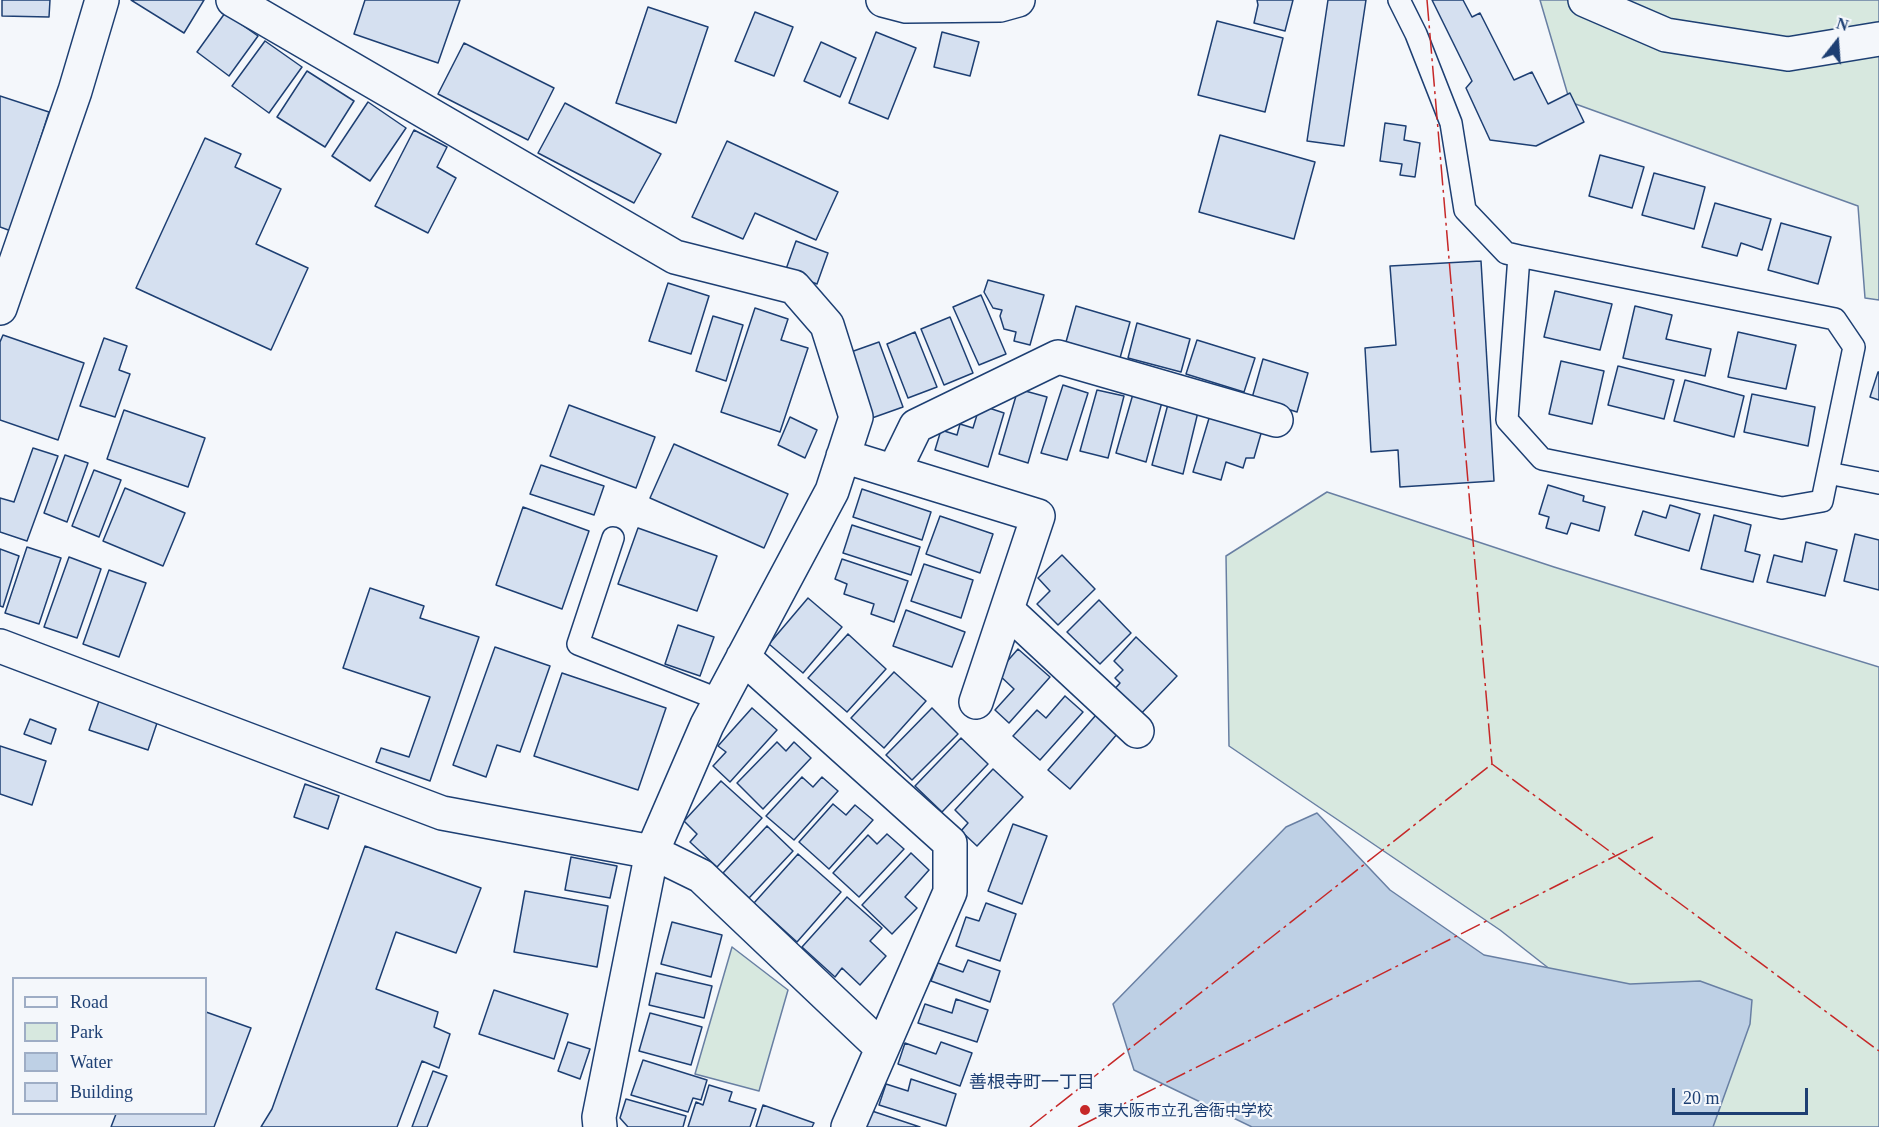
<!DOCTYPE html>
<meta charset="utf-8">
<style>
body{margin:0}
#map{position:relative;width:1879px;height:1127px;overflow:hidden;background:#f4f7fb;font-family:Georgia,serif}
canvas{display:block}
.legend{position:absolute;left:12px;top:977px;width:195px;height:138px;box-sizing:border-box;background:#f4f7fb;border:2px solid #9eadc5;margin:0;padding:8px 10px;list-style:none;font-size:18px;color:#1d3f73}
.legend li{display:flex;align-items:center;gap:12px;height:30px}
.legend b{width:30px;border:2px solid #9eadc5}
.north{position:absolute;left:1807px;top:12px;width:60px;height:60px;-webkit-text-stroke:4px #f4f7fb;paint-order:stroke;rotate:17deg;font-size:16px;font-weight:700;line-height:24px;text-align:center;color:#1d3f73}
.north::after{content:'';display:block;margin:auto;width:21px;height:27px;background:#1d3f73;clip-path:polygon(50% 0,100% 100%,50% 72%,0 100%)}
.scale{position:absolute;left:1672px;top:1088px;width:136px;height:27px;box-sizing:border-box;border:3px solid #1d3f73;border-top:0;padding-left:8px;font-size:18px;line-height:21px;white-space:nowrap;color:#1d3f73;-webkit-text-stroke:4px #f4f7fb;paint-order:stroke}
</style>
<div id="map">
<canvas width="1879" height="1127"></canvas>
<ul class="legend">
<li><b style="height:8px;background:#f4f7fb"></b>Road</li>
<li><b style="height:16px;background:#d7e8df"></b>Park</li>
<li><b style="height:16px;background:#bed0e5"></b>Water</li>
<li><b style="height:16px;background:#d5e0f0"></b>Building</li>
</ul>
<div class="north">N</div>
<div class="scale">20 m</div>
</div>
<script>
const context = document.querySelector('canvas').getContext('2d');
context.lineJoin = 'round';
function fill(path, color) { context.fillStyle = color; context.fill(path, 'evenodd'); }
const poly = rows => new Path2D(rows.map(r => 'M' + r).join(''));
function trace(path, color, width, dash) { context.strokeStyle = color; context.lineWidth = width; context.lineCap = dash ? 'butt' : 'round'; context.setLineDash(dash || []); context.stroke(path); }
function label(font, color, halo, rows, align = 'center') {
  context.font = font + ' Georgia,"Noto Sans JP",serif'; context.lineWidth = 4.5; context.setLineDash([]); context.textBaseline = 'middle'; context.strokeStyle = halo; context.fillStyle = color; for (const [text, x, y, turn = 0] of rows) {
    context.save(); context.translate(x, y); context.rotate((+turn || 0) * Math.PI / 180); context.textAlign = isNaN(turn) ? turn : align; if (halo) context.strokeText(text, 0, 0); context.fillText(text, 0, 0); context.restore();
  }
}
const green = poly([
 [1540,0,1879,0,1879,300,1865,298,1858,206,1570,102,1540,0],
 [1327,492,1554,567,1879,667,1879,1127,1641,1127,1649,1047,1500,930,1229,746,1226,556,1327,492],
 [732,947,788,990,759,1091,695,1074,732,947]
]);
fill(green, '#d7e8df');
trace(green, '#687fa3', 1.5);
const water = poly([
 [1317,813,1390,890,1484,955,1630,984,1700,981,1752,1000,1750,1024,1713,1127,1252,1127,1134,1070,1113,1004,1286,827,1317,813]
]);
fill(water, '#bed0e5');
trace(water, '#687fa3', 1.5);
const building = poly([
 [2,0,50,0,49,17,2,16,2,0],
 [131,0,204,0,184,33,131,0],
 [365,0,460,0,438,63,354,34,365,0],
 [1257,0,1293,0,1285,31,1254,23,1258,5,1257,0],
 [1328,0,1366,0,1344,146,1307,141,1328,0],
 [1432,0,1463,0,1472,17,1480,13,1514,80,1532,72,1548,104,1570,93,1584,122,1536,146,1490,140,1466,88,1472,81,1432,0],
 [648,7,708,27,676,123,616,103,648,7],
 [755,12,793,27,774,76,735,61,755,12],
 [225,13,258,36,229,76,197,52,225,13],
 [1217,21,1283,38,1265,112,1198,95,1217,21],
 [876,32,916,48,888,119,849,103,876,32],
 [942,32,979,42,970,76,934,67,942,32],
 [265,41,302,67,269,113,232,86,265,41],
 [821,42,856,58,840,97,804,81,821,42],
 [464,43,554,88,528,140,438,94,464,43],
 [307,71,354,101,325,147,277,117,307,71],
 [0,96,49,112,11,231,0,227,0,96],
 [368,102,406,128,370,181,332,156,368,102],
 [565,103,661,154,634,203,538,153,565,103],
 [1385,123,1406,126,1404,140,1420,143,1415,177,1400,175,1402,164,1380,161,1385,123],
 [414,130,447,147,437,167,456,178,428,233,375,206,414,130],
 [1220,135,1315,162,1294,239,1199,212,1220,135],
 [205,138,241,154,235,167,281,189,256,244,308,268,271,350,136,288,205,138],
 [727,141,838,192,816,240,755,213,743,239,692,217,727,141],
 [1600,155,1644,167,1632,208,1589,196,1600,155],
 [1654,173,1705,187,1694,229,1642,215,1654,173],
 [1715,203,1771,219,1762,250,1741,243,1737,256,1702,247,1715,203],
 [1781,223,1831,237,1818,284,1768,270,1781,223],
 [796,241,828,253,817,284,785,272,796,241],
 [1481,261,1494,481,1400,487,1398,450,1371,452,1365,348,1396,345,1390,266,1481,261],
 [988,280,1044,295,1030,345,1014,341,1016,332,1004,329,1000,316,1002,310,993,308,984,292,988,280],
 [668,283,709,296,691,354,649,341,668,283],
 [1555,291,1612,304,1600,350,1544,337,1555,291],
 [981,295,1006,354,979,365,953,307,981,295],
 [1076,306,1130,322,1120,358,1066,342,1076,306],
 [1635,306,1672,315,1666,339,1711,349,1705,376,1623,358,1635,306],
 [755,308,788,319,781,340,808,348,780,432,721,412,755,308],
 [713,316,743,325,726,381,696,371,713,316],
 [950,317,973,373,944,385,921,329,950,317],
 [1137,323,1190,339,1181,372,1128,358,1137,323],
 [915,332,937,387,908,398,887,344,915,332],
 [1738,332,1796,345,1786,389,1728,377,1738,332],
 [3,335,84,363,58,440,0,420,0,342,3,335],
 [104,338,127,346,119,370,130,374,115,417,80,406,104,338],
 [1197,340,1255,358,1244,392,1186,374,1197,340],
 [879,342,903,407,872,418,848,353,879,342],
 [1263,359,1308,373,1297,412,1252,398,1263,359],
 [1561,361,1604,371,1592,424,1549,414,1561,361],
 [1618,366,1674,380,1664,419,1608,405,1618,366],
 [1878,372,1879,372,1879,400,1870,397,1878,372],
 [1685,380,1744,396,1734,437,1674,421,1685,380],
 [1063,385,1088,393,1067,460,1041,453,1063,385],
 [1018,389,1047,397,1028,463,999,454,1018,389],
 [1097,390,1124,396,1108,458,1080,451,1097,390],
 [1133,394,1162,402,1146,462,1116,453,1133,394],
 [1752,394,1815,407,1808,446,1744,432,1752,394],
 [1168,404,1198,412,1183,474,1152,465,1168,404],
 [569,405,655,437,636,488,550,456,569,405],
 [980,405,1004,413,988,467,935,450,941,430,957,435,960,424,973,428,980,405],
 [124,410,205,438,188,487,107,459,124,410],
 [1210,415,1262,430,1254,458,1246,458,1243,468,1226,462,1221,480,1193,472,1210,415],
 [790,417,817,430,805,458,778,445,790,417],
 [674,444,788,494,764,548,650,498,674,444],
 [33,448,58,456,27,541,0,532,0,498,14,502,33,448],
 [65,455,88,463,67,522,44,513,65,455],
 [541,465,604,486,594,515,530,494,541,465],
 [94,470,121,480,99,537,72,526,94,470],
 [1548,485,1584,496,1583,501,1605,507,1599,531,1571,523,1567,534,1546,528,1549,517,1539,514,1548,485],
 [125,488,185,513,163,566,103,541,125,488],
 [862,489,931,512,922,540,853,517,862,489],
 [1670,505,1700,514,1689,551,1635,535,1643,511,1666,518,1670,505],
 [523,507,589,531,562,609,496,585,523,507],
 [1714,515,1751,525,1745,551,1760,555,1753,582,1701,569,1714,515],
 [940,516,993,534,980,573,926,554,940,516],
 [852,525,920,547,911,575,843,553,852,525],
 [638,528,717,556,697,611,618,584,638,528],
 [1855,534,1879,540,1879,590,1844,581,1855,534],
 [1806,542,1837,550,1825,596,1767,582,1774,555,1802,562,1806,542],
 [27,547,61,558,39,624,5,613,27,547],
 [0,549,19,556,3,607,0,606,0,549],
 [1062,555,1095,589,1058,625,1037,604,1050,591,1038,578,1062,555],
 [69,557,101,569,77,638,44,627,69,557],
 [842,559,908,581,894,622,871,614,874,604,844,594,847,584,835,579,842,559],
 [924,564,973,580,961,618,911,601,924,564],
 [109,570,146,583,119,657,83,644,109,570],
 [370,588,424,606,420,618,479,637,430,781,376,762,381,748,409,757,430,697,343,668,370,588],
 [808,598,842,627,803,673,769,644,808,598],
 [1099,600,1131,633,1100,664,1067,632,1099,600],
 [906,610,965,632,952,667,893,646,906,610],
 [678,625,714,637,700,676,665,664,678,625],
 [848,634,886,669,847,712,808,678,848,634],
 [1136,637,1177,676,1136,719,1110,694,1120,683,1115,678,1123,670,1114,661,1136,637],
 [495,647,550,666,520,752,497,745,486,777,453,765,495,647],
 [1018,649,1050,677,1009,723,995,710,1014,689,997,673,1018,649],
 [894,672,926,701,884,748,851,718,894,672],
 [562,673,666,708,638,790,534,756,562,673],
 [1065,696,1083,712,1040,760,1013,736,1037,710,1046,718,1065,696],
 [99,701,158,720,148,750,89,730,99,701],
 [752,708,777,730,730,782,713,766,726,752,718,746,752,708],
 [932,708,958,734,912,780,886,755,932,708],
 [1096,715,1118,733,1070,789,1048,770,1096,715],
 [30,719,56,729,51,744,24,734,30,719],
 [961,738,988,764,942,812,915,786,961,738],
 [777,742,786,751,794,742,811,758,763,809,737,783,777,742],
 [0,746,46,761,32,805,0,794,0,746],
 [993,769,1023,797,977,846,961,831,968,823,955,810,993,769],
 [802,777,813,787,822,777,838,791,794,840,766,816,802,777],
 [721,781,762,818,717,867,690,842,697,834,684,821,721,781],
 [305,784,339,796,328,829,294,817,305,784],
 [833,804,846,815,855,805,873,820,829,869,799,842,833,804],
 [1013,824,1047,836,1022,904,988,891,1013,824],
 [767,826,793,851,749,898,723,873,767,826],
 [887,834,904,849,859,897,833,873,868,835,877,844,887,834],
 [365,846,481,888,456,953,396,932,376,989,438,1012,434,1027,450,1034,439,1068,422,1061,397,1127,261,1127,272,1109,365,846],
 [911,853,929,870,905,897,917,908,892,934,862,905,911,853],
 [798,854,841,892,797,942,754,903,798,854],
 [571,857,617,866,610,898,565,890,571,857],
 [525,891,608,906,597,967,514,952,525,891],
 [847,897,882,928,870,941,886,956,860,985,842,968,835,977,802,947,847,897],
 [986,903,1016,914,1000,961,956,946,966,917,979,921,986,903],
 [672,922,722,935,711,977,661,964,672,922],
 [968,960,1000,971,990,1002,931,981,938,963,963,972,968,960],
 [656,973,712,986,704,1018,649,1005,656,973],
 [494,990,568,1014,554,1059,479,1034,494,990],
 [956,999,988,1010,977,1042,918,1023,925,1004,952,1013,956,999],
 [206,1012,251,1028,214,1127,111,1127,116,1114,206,1114,206,1012],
 [650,1013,702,1027,691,1065,639,1051,650,1013],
 [568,1042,590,1049,580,1079,558,1071,568,1042],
 [941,1042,972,1053,960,1086,898,1064,905,1043,936,1054,941,1042],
 [643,1060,707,1080,701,1100,693,1098,688,1112,631,1095,643,1060],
 [433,1071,447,1076,427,1127,412,1127,433,1071],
 [911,1079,956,1094,946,1126,879,1105,886,1084,908,1091,911,1079],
 [709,1085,732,1092,729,1101,756,1109,750,1127,688,1127,696,1102,703,1105,709,1085],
 [626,1099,686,1116,683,1127,628,1127,620,1118,626,1099],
 [763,1105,814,1123,812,1127,756,1127,763,1105],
 [869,1110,920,1127,864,1127,869,1110]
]);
fill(building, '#d5e0f0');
trace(building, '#1d3f73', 1.5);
const lane = poly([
 [1399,0,1416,34,1451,123,1465,210,1506,253,1519,256,1835,319,1854,347,1822,501,1782,508,1542,459,1507,420,1519,256],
 [1828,473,1879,483],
 [613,538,578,644,720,700]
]);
const street = poly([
 [233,0,675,257,794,287,827,325,856,417,832,491,707,725,652,852,701,876,882,1048],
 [883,0,906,6,1000,5,1018,0],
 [1585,0,1666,35,1788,54,1879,39],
 [0,308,75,91,102,0],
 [843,456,1038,516,976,702],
 [894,471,916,426,1058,357,1276,420],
 [1007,610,1137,731],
 [0,646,442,813,652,852,599,1117,600,1127],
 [743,657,950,843,950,892,848,1127]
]);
trace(lane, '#1d3f73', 24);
trace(street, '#1d3f73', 36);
trace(lane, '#f4f7fb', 21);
trace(street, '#f4f7fb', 33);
trace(poly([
 [1427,0,1492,764,1879,1051],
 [1030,1127,1492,764],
 [1078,1127,1653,837]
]), '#c62828', 1.5, [21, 4.5, 3, 4.5]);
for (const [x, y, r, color] of [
 [1085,1110,6,"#c62828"]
]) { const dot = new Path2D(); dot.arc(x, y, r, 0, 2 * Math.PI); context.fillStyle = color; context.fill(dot); trace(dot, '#f4f7fb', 2); }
label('16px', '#1d3f73', '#f4f7fb', [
 ["東大阪市立孔舎衙中学校",1097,1110]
], 'left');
label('18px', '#1d3f73', '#f4f7fb', [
 ["善根寺町一丁目",1032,1081]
]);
</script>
